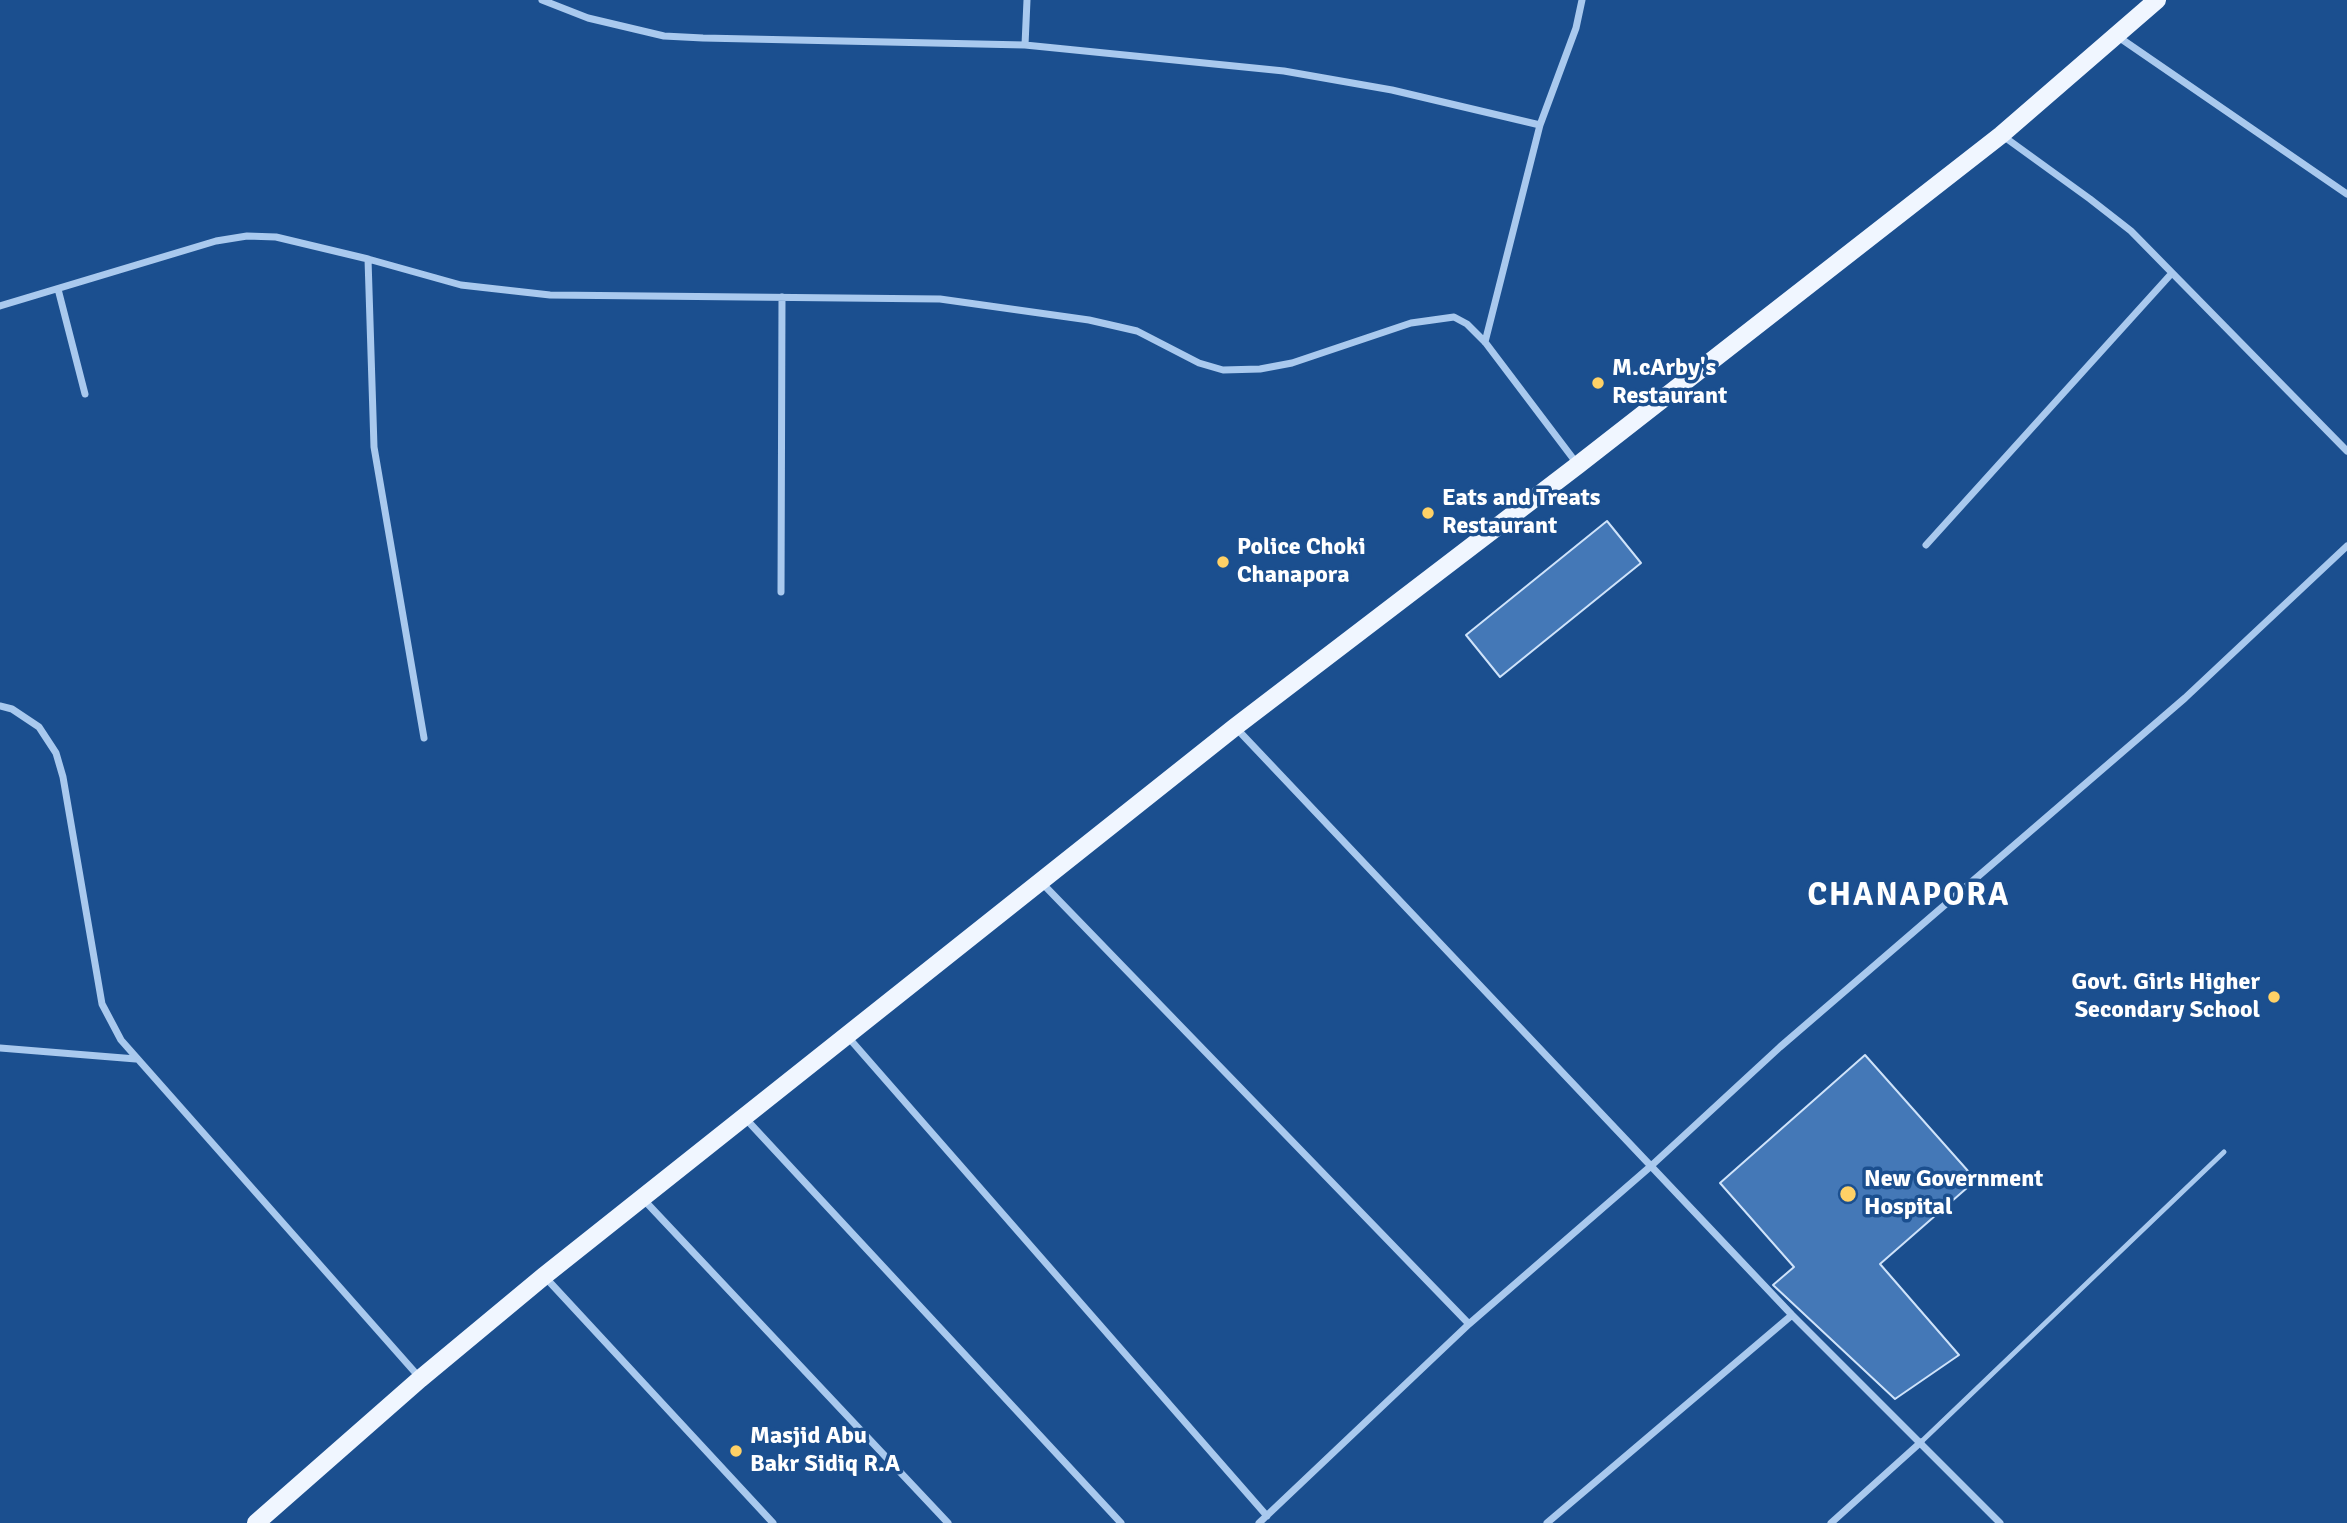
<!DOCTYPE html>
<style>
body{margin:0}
canvas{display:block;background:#1b4f8f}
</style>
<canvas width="2347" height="1523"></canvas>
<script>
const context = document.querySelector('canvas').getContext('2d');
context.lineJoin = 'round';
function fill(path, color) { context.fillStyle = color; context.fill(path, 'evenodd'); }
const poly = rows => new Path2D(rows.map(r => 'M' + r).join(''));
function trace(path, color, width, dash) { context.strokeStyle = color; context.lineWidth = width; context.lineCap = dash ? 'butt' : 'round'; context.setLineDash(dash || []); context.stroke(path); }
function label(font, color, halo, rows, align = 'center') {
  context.font = font + ' Signika,sans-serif'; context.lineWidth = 7; context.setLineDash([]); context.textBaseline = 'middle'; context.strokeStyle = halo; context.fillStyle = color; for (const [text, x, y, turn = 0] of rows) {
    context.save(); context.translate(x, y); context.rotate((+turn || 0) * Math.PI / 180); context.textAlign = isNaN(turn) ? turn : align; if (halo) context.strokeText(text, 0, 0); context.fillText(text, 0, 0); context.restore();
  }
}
const building = poly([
 [1607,521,1641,563,1500,677,1466,635,1607,521],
 [1865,1055,1976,1180,1880,1264,1959,1355,1895,1399,1773,1285,1794,1267,1720,1183,1865,1055]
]);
fill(building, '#4478b7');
trace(building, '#cfe3fa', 2);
trace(poly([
 [1921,1442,2224,1152]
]), '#a9c9ee', 5);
trace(poly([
 [542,0,588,18,664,36,703,38,1025,45,1284,71,1392,90,1540,125],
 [2117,36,2347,194],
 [1025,45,1027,0],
 [2003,136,2090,199,2131,231,2347,451],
 [368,259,374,447,424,738],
 [58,289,85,394],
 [0,306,216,241,247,236,276,237,368,259,461,285,550,295,940,299,1089,320,1137,331,1199,363,1223,370,1260,369,1292,363,1411,323,1454,317,1467,324,1485,342,1578,465],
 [1485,342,1540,125,1576,28,1582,0],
 [1926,545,2172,273],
 [781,592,782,297],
 [0,706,12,709,39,727,56,753,63,777,102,1004,121,1040,420,1378],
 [1237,729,1792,1315,2000,1523],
 [1041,882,1469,1324],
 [848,1037,1267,1516],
 [0,1048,136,1059],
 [745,1118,1121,1523],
 [644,1200,948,1523],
 [545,1277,773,1523],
 [1259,1523,1469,1324,1651,1166,1780,1047,2185,698,2347,546],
 [1547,1523,1792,1315],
 [1831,1523,1921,1442]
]), '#a9c9ee', 7);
trace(poly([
 [256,1523,420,1379,544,1276,1235,727,1578,465,2001,135,2157,0]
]), '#f0f6ff', 18);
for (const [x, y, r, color] of [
 [1598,383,7,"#ffd166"],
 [1428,513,7,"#ffd166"],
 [1223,562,7,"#ffd166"],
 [2274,997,7,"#ffd166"],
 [1848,1194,9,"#ffd166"],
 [736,1451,7,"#ffd166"]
]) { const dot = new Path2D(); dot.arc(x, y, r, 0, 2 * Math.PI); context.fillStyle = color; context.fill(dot); trace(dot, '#1b4f8f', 2.5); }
label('bold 24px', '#fff', '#1b4f8f', [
 ["M.cArby's",1612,369],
 ["Restaurant",1612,397],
 ["Eats and Treats",1442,499],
 ["Restaurant",1442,527],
 ["Police Choki",1237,548],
 ["Chanapora",1237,576],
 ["Govt. Girls Higher",2260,983,"right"],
 ["Secondary School",2260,1011,"right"],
 ["New Government",1864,1180],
 ["Hospital",1864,1208],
 ["Masjid Abu",750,1437],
 ["Bakr Sidiq R.A",750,1465]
], 'left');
context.letterSpacing = '2px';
label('bold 32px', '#fff', '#1b4f8f', [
 ["CHANAPORA",1909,897]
]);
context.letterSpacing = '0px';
</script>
